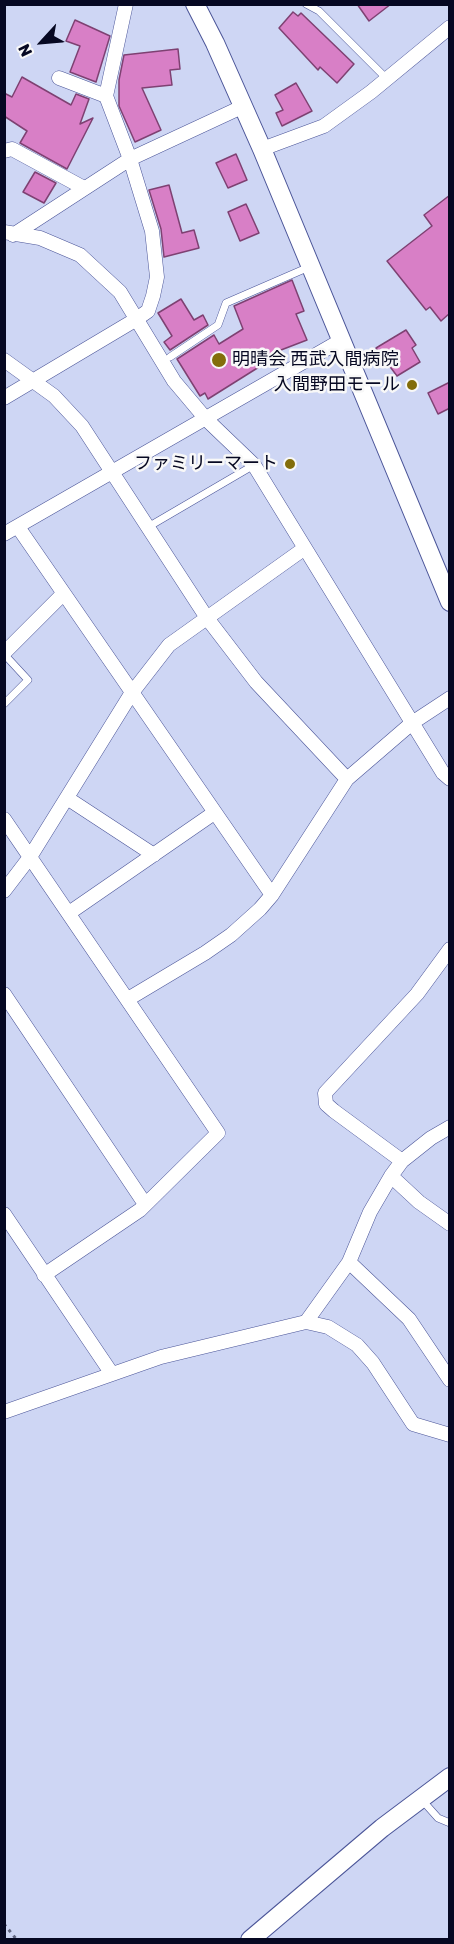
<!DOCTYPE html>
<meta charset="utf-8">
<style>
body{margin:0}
#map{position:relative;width:454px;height:1944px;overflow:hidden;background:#ced6f4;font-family:Rubik,sans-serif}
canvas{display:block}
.frame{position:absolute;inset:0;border:6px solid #060822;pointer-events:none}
.north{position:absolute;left:12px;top:12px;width:60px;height:60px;-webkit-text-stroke:4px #f8f8f8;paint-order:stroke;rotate:244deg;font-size:16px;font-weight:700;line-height:24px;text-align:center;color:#060822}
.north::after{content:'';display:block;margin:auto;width:21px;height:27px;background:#060822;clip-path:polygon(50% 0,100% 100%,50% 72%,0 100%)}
</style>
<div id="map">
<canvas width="454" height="1944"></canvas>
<div class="frame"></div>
<div class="north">N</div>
</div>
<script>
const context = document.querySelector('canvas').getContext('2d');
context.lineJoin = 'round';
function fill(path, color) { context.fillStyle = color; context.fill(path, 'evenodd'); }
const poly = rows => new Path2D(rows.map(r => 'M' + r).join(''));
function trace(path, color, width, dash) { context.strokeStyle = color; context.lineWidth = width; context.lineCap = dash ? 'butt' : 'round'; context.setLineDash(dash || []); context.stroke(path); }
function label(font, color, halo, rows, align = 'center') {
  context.font = font + ' Rubik,"Noto Sans JP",sans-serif'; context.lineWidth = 5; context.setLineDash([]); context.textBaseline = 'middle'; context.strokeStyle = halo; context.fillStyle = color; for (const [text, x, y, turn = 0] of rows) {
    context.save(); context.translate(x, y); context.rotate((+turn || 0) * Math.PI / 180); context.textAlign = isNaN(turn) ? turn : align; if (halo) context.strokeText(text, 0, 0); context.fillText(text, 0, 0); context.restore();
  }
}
const building = poly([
 [357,4,391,4,369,21,357,4],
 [293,12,298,16,301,13,354,64,337,83,320,67,318,70,279,28,293,12],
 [75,20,110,36,96,82,70,72,80,46,66,41,75,20],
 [178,49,180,69,170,70,172,85,142,88,161,130,135,142,119,106,119,80,124,55,178,49],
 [22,77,71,105,76,94,89,99,80,124,93,118,67,169,20,143,27,131,4,116,4,93,12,97,22,77],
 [296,83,312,111,282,126,276,113,283,110,275,95,296,83],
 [236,154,247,180,228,188,216,163,236,154],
 [35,172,56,183,44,203,23,192,35,172],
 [169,185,182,233,194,230,199,248,164,257,161,229,149,190,169,185],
 [450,195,450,313,441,321,430,307,426,310,387,261,432,226,424,215,450,195],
 [246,204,259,233,240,241,228,212,246,204],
 [292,280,304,311,296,314,307,340,255,360,259,367,208,399,205,393,200,396,177,359,214,335,219,344,243,329,234,306,292,280],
 [181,299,194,320,203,315,208,325,170,350,164,342,172,336,158,313,181,299],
 [406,330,416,345,412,348,420,362,397,376,376,348,406,330],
 [450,382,450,408,438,414,428,393,450,382]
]);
fill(building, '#d87fc6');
trace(building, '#7e4172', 1.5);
const lane = poly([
 [306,4,319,11,387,79],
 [170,357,218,325,226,303,309,267],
 [148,527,254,465],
 [4,654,28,680,4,704],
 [422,1800,438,1818,450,1823]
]);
const street = poly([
 [59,78,106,96],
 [262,149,324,126,371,92,450,27],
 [4,151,12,149,84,188],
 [4,232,40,238,80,255,120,292,174,381,206,419,254,465,443,773,450,779],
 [13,235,130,159,244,106],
 [4,360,54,396,82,426,207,618,256,682,347,779],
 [4,398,135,320,148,311,153,296,157,277,152,231,130,159,106,96,126,4],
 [18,527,272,895],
 [4,534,340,341],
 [4,653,63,594],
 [67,798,154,855],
 [4,819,218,1133,140,1210,44,1275],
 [4,891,30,857,131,694,169,645,305,548],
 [69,913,214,813],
 [4,994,145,1204],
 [128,999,205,953,231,935,260,909,272,895,347,779,412,723,450,698],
 [402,1161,334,1111,326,1104,325,1093,417,994,450,949],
 [391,1176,419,1202,450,1224],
 [4,1214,112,1374],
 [349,1262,409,1319,450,1380],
 [306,1322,349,1262,370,1212,391,1176,402,1161,431,1138,450,1127],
 [4,1412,161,1357,306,1322,328,1327,357,1345,373,1363,413,1424,450,1435]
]);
const secondary = poly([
 [195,4,215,43,262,149,450,602],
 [250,1940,382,1828,450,1777]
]);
trace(lane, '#4b5598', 8);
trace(street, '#4b5598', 15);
trace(secondary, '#4b5598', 20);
trace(poly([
 [4,1924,17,1940]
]), '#626783', 3, [3, 4.5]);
trace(lane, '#fff', 7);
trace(street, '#fff', 14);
trace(secondary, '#fff', 18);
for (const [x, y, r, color] of [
 [219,360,8,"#836d0a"],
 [412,385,6,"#836d0a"],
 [290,464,6,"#836d0a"]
]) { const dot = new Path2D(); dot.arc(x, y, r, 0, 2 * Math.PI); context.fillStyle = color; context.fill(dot); trace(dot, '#f8f8f8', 2); }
label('18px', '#060822', '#f8f8f8', [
 ["明晴会 西武入間病院",232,360,"left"],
 ["入間野田モール",400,385],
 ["ファミリーマート",278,464]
], 'right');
</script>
